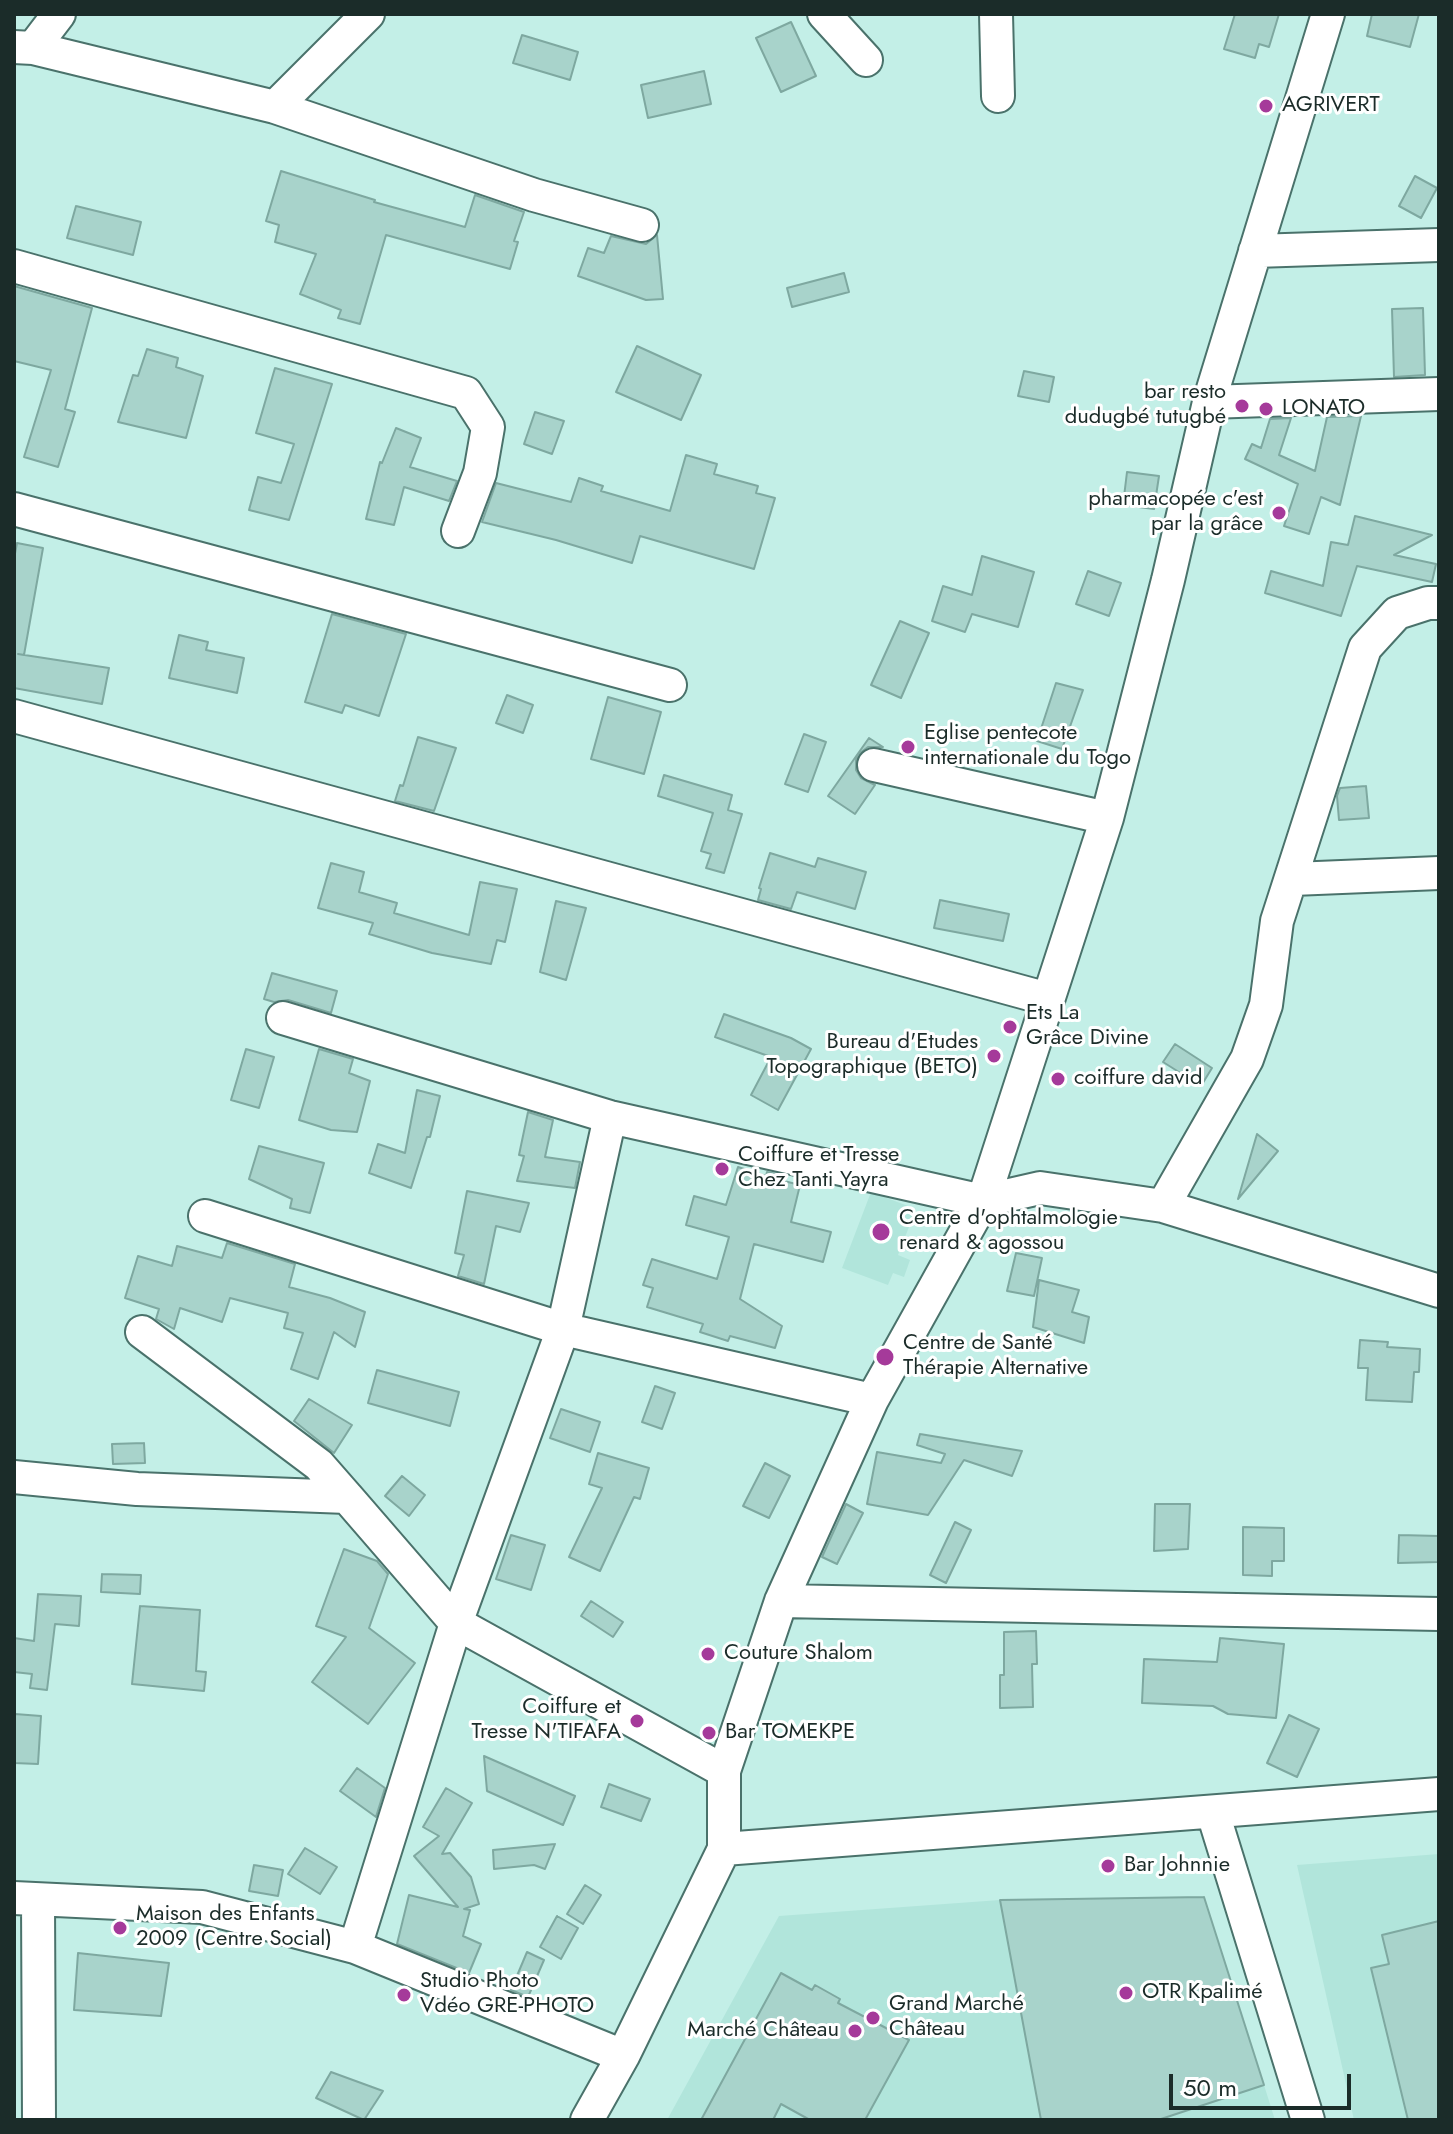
<!DOCTYPE html>
<meta charset="utf-8">
<style>
body{margin:0}
#map{position:relative;width:1453px;height:2134px;overflow:hidden;background:#c3efe7;font-family:Jost,sans-serif}
canvas{display:block}
.frame{position:absolute;inset:0;border:16px solid #1b2c29;pointer-events:none}
.scale{position:absolute;left:1169px;top:2074px;width:182px;height:36px;box-sizing:border-box;border:4px solid #1b2c29;border-top:0;padding-left:10px;font-size:24px;line-height:28px;white-space:nowrap;color:#1b2c29;-webkit-text-stroke:6px #fff;paint-order:stroke}
</style>
<div id="map">
<canvas width="1453" height="2134"></canvas>
<div class="frame"></div>
<div class="scale">50 m</div>
</div>
<script>
const context = document.querySelector('canvas').getContext('2d');
context.lineJoin = 'round';
function fill(path, color) { context.fillStyle = color; context.fill(path, 'evenodd'); }
const poly = rows => new Path2D(rows.map(r => 'M' + r).join(''));
function trace(path, color, width, dash) { context.strokeStyle = color; context.lineWidth = width; context.lineCap = dash ? 'butt' : 'round'; context.setLineDash(dash || []); context.stroke(path); }
function label(font, color, halo, rows, align = 'center') {
  context.font = font + ' Jost,sans-serif'; context.lineWidth = 6; context.setLineDash([]); context.textBaseline = 'middle'; context.strokeStyle = halo; context.fillStyle = color; for (const [text, x, y, turn = 0] of rows) {
    context.save(); context.translate(x, y); context.rotate((+turn || 0) * Math.PI / 180); context.textAlign = isNaN(turn) ? turn : align; if (halo) context.strokeText(text, 0, 0); context.fillText(text, 0, 0); context.restore();
  }
}
fill(poly([
 [871,1192,916,1209,898,1255,910,1260,904,1277,893,1273,888,1285,842,1268],
 [1439,1854,1439,2120,1354,2120,1297,1865],
 [1000,1900,1041,2120,667,2120,779,1916],
 [1264,2085,1275,2120,1158,2120]
]), '#b1e5db');
const building = poly([
 [1235,14,1279,14,1269,47,1259,44,1255,58,1224,49,1235,14],
 [1372,14,1419,14,1410,47,1367,36,1372,14],
 [791,22,816,76,781,92,756,38,791,22],
 [522,35,578,52,570,80,513,63,522,35],
 [704,71,711,104,648,118,641,85,704,71],
 [281,171,375,200,374,202,465,227,475,195,524,212,514,241,518,242,510,269,386,235,360,324,338,318,341,310,300,294,316,254,275,242,279,225,266,221,281,171],
 [1415,176,1437,188,1421,218,1399,206,1415,176],
 [76,206,141,222,133,255,67,238,76,206],
 [657,235,663,299,646,300,578,276,588,248,604,253,611,236,646,244,657,235],
 [844,273,849,292,792,307,787,288,844,273],
 [14,286,92,308,65,409,75,412,58,467,24,457,51,370,14,361,14,286],
 [1423,308,1425,375,1394,377,1392,309,1423,308],
 [637,346,701,375,681,420,616,392,637,346],
 [147,349,178,358,176,367,203,376,186,438,118,422,133,375,138,376,147,349],
 [275,368,332,384,289,520,249,510,258,477,281,483,294,444,256,433,275,368],
 [1024,371,1054,377,1049,402,1018,396,1024,371],
 [535,412,564,421,552,454,524,444,535,412],
 [1361,416,1340,505,1321,497,1309,534,1284,526,1298,484,1245,459,1252,444,1261,448,1270,419,1291,418,1279,455,1315,471,1327,417,1361,416],
 [396,428,421,438,410,467,457,481,449,501,404,487,394,525,366,519,380,462,382,463,396,428],
 [686,455,717,464,714,474,758,486,756,493,775,498,754,569,640,536,632,563,556,540,482,522,496,483,571,502,579,478,603,486,601,491,670,511,686,455],
 [1127,472,1159,476,1154,509,1123,505,1127,472],
 [1355,516,1432,535,1394,555,1436,564,1432,582,1357,566,1341,616,1265,593,1271,571,1323,586,1331,542,1348,545,1355,516],
 [17,543,43,548,24,655,18,654,109,668,102,704,14,688,14,559,17,543],
 [982,556,1034,572,1018,627,972,614,965,632,932,621,943,586,972,595,982,556],
 [1088,571,1121,583,1109,616,1076,604,1088,571],
 [332,614,406,634,379,716,345,705,342,713,305,702,332,614],
 [900,621,929,633,901,698,871,685,900,621],
 [179,635,208,642,206,650,244,658,237,693,169,678,179,635],
 [1056,683,1083,690,1062,749,1037,741,1056,683],
 [507,695,533,705,523,733,496,723,507,695],
 [608,697,661,712,644,774,591,759,608,697],
 [804,734,826,742,808,792,785,784,804,734],
 [418,737,456,748,434,811,395,801,400,785,403,786,418,737],
 [869,738,883,747,868,747,860,753,856,760,856,770,861,778,875,785,855,814,828,796,869,738],
 [664,775,732,795,728,810,742,814,724,873,706,868,711,854,701,851,713,813,658,796,664,775],
 [1366,786,1369,818,1339,820,1337,796,1340,788,1366,786],
 [770,853,815,867,818,858,866,872,855,909,797,892,791,909,758,900,761,889,759,888,770,853],
 [331,863,364,872,359,892,397,903,394,913,469,935,480,882,517,889,505,942,497,940,491,964,432,953,369,934,373,923,318,908,331,863],
 [940,900,1009,914,1003,941,934,928,940,900],
 [556,901,586,908,566,980,540,972,556,901],
 [272,973,337,991,331,1013,288,1000,274,1002,264,999,272,973],
 [724,1014,791,1038,811,1049,778,1110,751,1095,771,1057,715,1037,724,1014],
 [1175,1044,1212,1068,1201,1086,1163,1062,1175,1044],
 [246,1049,274,1057,259,1108,231,1100,246,1049],
 [319,1049,353,1059,349,1073,370,1081,357,1132,331,1130,299,1120,319,1049],
 [417,1090,440,1096,430,1137,427,1137,411,1188,369,1173,378,1144,405,1153,417,1090],
 [528,1112,553,1120,545,1157,580,1162,575,1188,517,1181,524,1156,519,1155,528,1112],
 [1257,1134,1278,1151,1238,1199,1257,1134],
 [259,1146,324,1163,310,1213,290,1208,292,1199,249,1179,259,1146],
 [738,1167,766,1176,767,1172,786,1176,784,1181,800,1185,791,1222,831,1232,823,1262,754,1244,740,1299,782,1326,775,1348,730,1336,728,1341,700,1332,703,1324,647,1307,653,1288,643,1285,652,1259,717,1279,729,1237,686,1225,694,1196,726,1205,738,1167],
 [467,1191,529,1203,520,1232,496,1226,484,1284,458,1276,464,1255,455,1253,467,1191],
 [227,1243,295,1264,289,1287,330,1298,365,1312,355,1347,334,1332,318,1379,291,1369,303,1333,284,1328,288,1313,230,1298,222,1322,180,1308,174,1329,156,1319,159,1309,125,1298,138,1256,172,1266,177,1246,222,1258,227,1243],
 [1016,1253,1042,1258,1034,1296,1007,1291,1016,1253],
 [1039,1280,1079,1290,1072,1312,1089,1317,1084,1343,1033,1327,1039,1280],
 [1360,1340,1388,1342,1387,1347,1420,1349,1419,1372,1414,1372,1412,1402,1366,1400,1368,1368,1358,1368,1360,1340],
 [377,1370,459,1392,450,1426,368,1403,377,1370],
 [655,1386,675,1393,662,1429,642,1422,655,1386],
 [309,1399,352,1425,334,1453,294,1421,309,1399],
 [561,1409,600,1422,590,1452,550,1438,561,1409],
 [920,1434,1022,1451,1012,1476,964,1460,928,1515,867,1504,877,1452,941,1463,945,1454,917,1445,920,1434],
 [144,1443,145,1463,113,1464,112,1444,144,1443],
 [598,1453,649,1468,640,1499,634,1497,600,1571,569,1557,602,1488,589,1484,598,1453],
 [765,1463,790,1476,769,1518,743,1506,765,1463],
 [402,1476,425,1495,409,1516,385,1496,402,1476],
 [846,1504,863,1513,837,1564,822,1557,846,1504],
 [1155,1504,1190,1504,1188,1549,1154,1551,1155,1504],
 [955,1522,971,1530,946,1583,930,1575,955,1522],
 [1243,1527,1284,1528,1284,1561,1272,1561,1272,1576,1243,1575,1243,1527],
 [511,1535,545,1545,531,1590,496,1579,511,1535],
 [1399,1535,1439,1536,1439,1562,1398,1563,1399,1535],
 [344,1549,377,1561,388,1574,369,1628,415,1663,368,1724,312,1682,346,1637,316,1626,344,1549],
 [102,1574,141,1575,140,1594,101,1592,102,1574],
 [38,1594,81,1596,79,1626,55,1624,47,1690,30,1688,32,1674,14,1672,14,1638,34,1641,38,1594],
 [591,1601,623,1622,613,1637,581,1616,591,1601],
 [140,1606,200,1610,196,1671,206,1672,204,1691,132,1684,140,1606],
 [1036,1631,1037,1664,1032,1664,1033,1707,1000,1708,1000,1675,1004,1675,1004,1632,1036,1631],
 [1220,1638,1284,1644,1276,1718,1228,1714,1213,1706,1142,1703,1144,1659,1217,1662,1220,1638],
 [15,1714,41,1716,38,1764,14,1763,15,1714],
 [1289,1715,1319,1729,1297,1777,1267,1763,1289,1715],
 [484,1756,575,1796,563,1825,487,1791,484,1756],
 [357,1768,385,1788,376,1817,340,1791,357,1768],
 [609,1784,650,1799,641,1821,601,1807,609,1784],
 [446,1788,472,1803,442,1854,450,1853,471,1877,479,1904,464,1909,470,1910,463,1936,481,1944,469,1973,397,1944,409,1895,458,1907,414,1856,439,1836,423,1827,446,1788],
 [555,1844,545,1869,534,1865,494,1869,493,1850,555,1844],
 [305,1848,337,1867,320,1894,288,1874,305,1848],
 [254,1865,283,1870,278,1896,249,1891,254,1865],
 [585,1885,601,1895,583,1924,567,1914,585,1885],
 [1204,1897,1264,2085,1158,2120,1041,2120,1000,1900,1204,1897],
 [557,1916,578,1928,561,1959,540,1947,557,1916],
 [1439,1921,1439,2120,1408,2120,1371,1968,1389,1964,1382,1935,1439,1921],
 [527,1952,544,1960,528,1997,511,1990,527,1952],
 [78,1953,169,1963,161,2016,74,2010,78,1953],
 [781,1973,812,1990,815,1985,840,1999,838,2003,909,2040,865,2120,810,2120,781,2104,773,2120,701,2120,781,1973],
 [331,2072,383,2091,364,2120,316,2098,331,2072]
]);
fill(building, '#a8d3cb');
trace(building, '#7ea8a0', 2);
const minor = poly([
 [824,14,866,60],
 [996,14,998,96],
 [14,47,33,48,275,107,534,195,642,225],
 [33,48,59,14],
 [275,107,368,14],
 [1255,251,1439,245],
 [14,266,466,393,488,427,480,473,458,531],
 [1209,402,1439,394],
 [14,509,670,685],
 [14,716,1048,999],
 [874,765,1107,818],
 [1293,879,1439,873],
 [283,1018,610,1117,983,1201,1040,1188,1163,1206,1439,1291],
 [1163,1206,1247,1059,1266,1005,1277,921,1365,648,1397,613,1428,603,1439,603],
 [205,1216,563,1329,872,1400],
 [142,1332,319,1465,347,1497],
 [14,1477,137,1489,347,1497,456,1623,724,1771],
 [781,1601,1439,1614],
 [1213,1813,1308,2120],
 [724,1849,1439,1794],
 [14,1898,202,1907,355,1947,623,2056],
 [38,1900,39,2120],
 [355,1947,456,1623,563,1329,610,1117],
 [587,2120,623,2056,724,1849,724,1771,781,1601,872,1400,983,1201,1107,818,1168,580,1209,402,1328,14]
]);
trace(minor, '#4a726b', 36);
trace(minor, '#fff', 32);
for (const [x, y, r, color] of [
 [1266,106,8,"#a53a9a"],
 [1242,406,8,"#a53a9a"],
 [1266,409,8,"#a53a9a"],
 [1279,513,8,"#a53a9a"],
 [908,747,8,"#a53a9a"],
 [1010,1027,8,"#a53a9a"],
 [994,1056,8,"#a53a9a"],
 [1058,1079,8,"#a53a9a"],
 [722,1169,8,"#a53a9a"],
 [881,1232,10,"#a53a9a"],
 [885,1357,10,"#a53a9a"],
 [708,1654,8,"#a53a9a"],
 [637,1721,8,"#a53a9a"],
 [709,1733,8,"#a53a9a"],
 [1108,1866,8,"#a53a9a"],
 [120,1928,8,"#a53a9a"],
 [1126,1993,8,"#a53a9a"],
 [404,1995,8,"#a53a9a"],
 [873,2018,8,"#a53a9a"],
 [855,2031,8,"#a53a9a"]
]) { const dot = new Path2D(); dot.arc(x, y, r, 0, 2 * Math.PI); context.fillStyle = color; context.fill(dot); trace(dot, '#fff', 3); }
label('22px', '#1b2c29', '#fff', [
 ["AGRIVERT",1282,106],
 ["bar resto",1226,393,"right"],
 ["dudugbé tutugbé",1226,418,"right"],
 ["LONATO",1282,409],
 ["pharmacopée c'est",1263,500,"right"],
 ["par la grâce",1263,525,"right"],
 ["Eglise pentecote",924,734],
 ["internationale du Togo",924,759],
 ["Ets La",1026,1014],
 ["Grâce Divine",1026,1039],
 ["Bureau d'Etudes",978,1043,"right"],
 ["Topographique (BETO)",978,1068,"right"],
 ["coiffure david",1074,1079],
 ["Coiffure et Tresse",738,1156],
 ["Chez Tanti Yayra",738,1181],
 ["Centre d'ophtalmologie",899,1219],
 ["renard & agossou",899,1244],
 ["Centre de Santé",903,1344],
 ["Thérapie Alternative",903,1369],
 ["Couture Shalom",724,1654],
 ["Coiffure et",621,1708,"right"],
 ["Tresse N'TIFAFA",621,1733,"right"],
 ["Bar TOMEKPE",725,1733],
 ["Bar Johnnie",1124,1866],
 ["Maison des Enfants",136,1915],
 ["2009 (Centre Social)",136,1940],
 ["Studio Photo",420,1982],
 ["Vdéo GRE-PHOTO",420,2007],
 ["OTR Kpalimé",1142,1993],
 ["Grand Marché",889,2005],
 ["Château",889,2030],
 ["Marché Château",839,2031,"right"]
], 'left');
</script>
